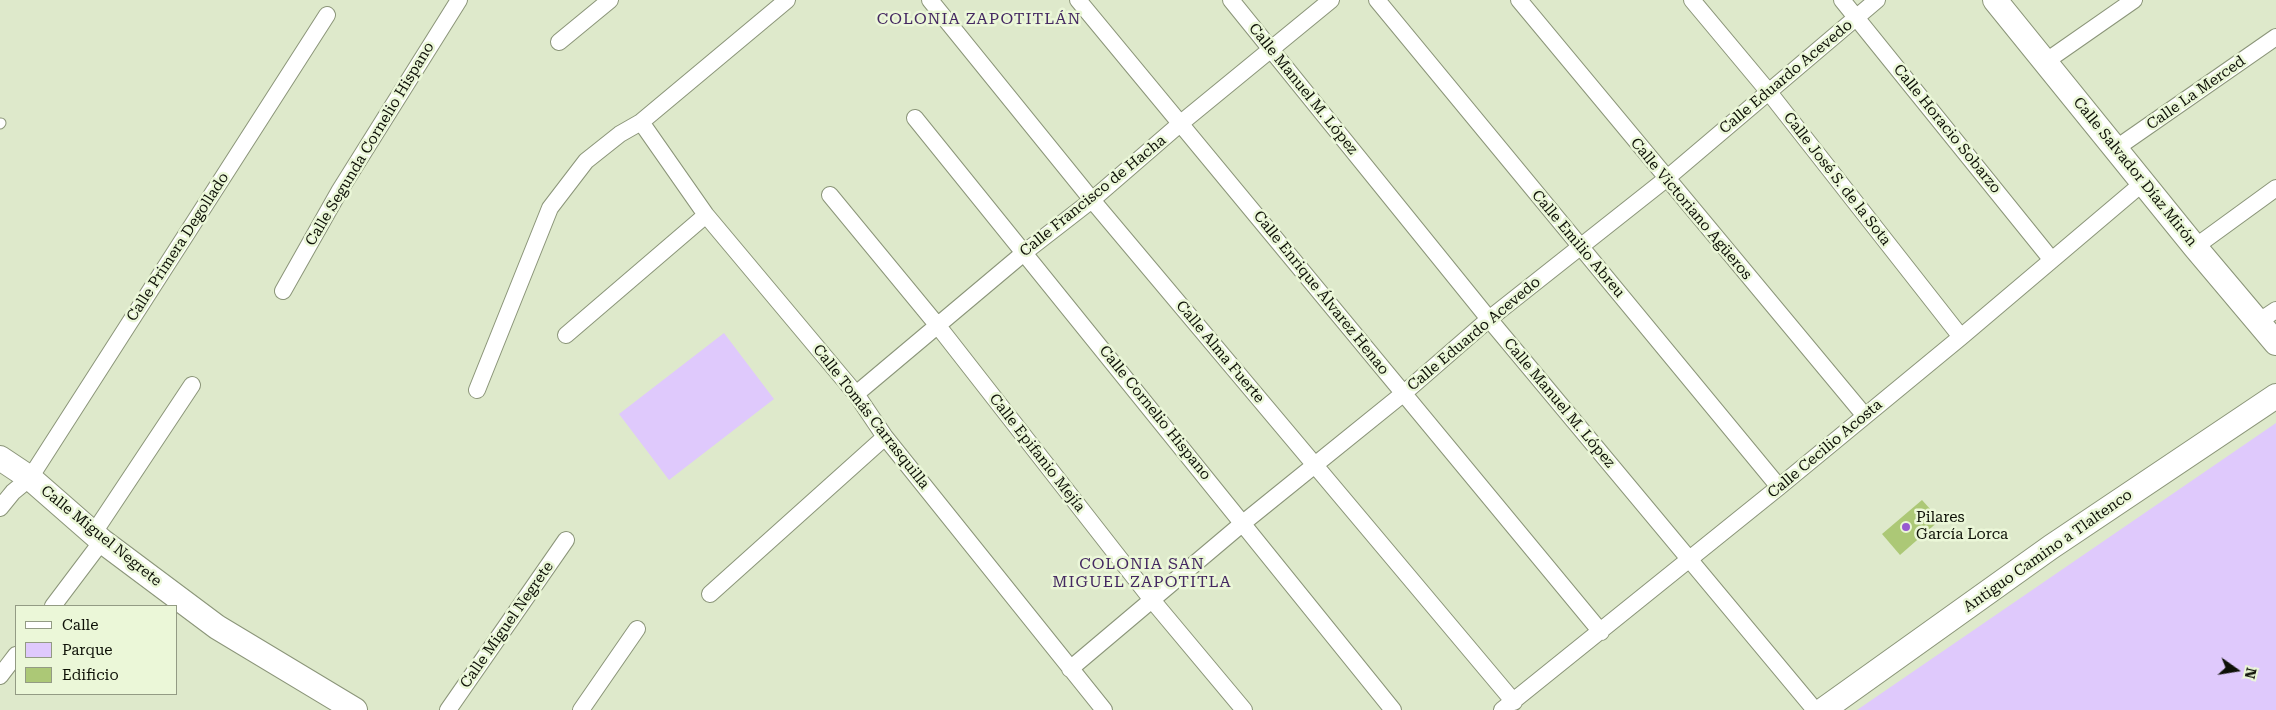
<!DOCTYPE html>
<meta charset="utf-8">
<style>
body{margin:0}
#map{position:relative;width:2276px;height:710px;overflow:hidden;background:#dee9cb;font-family:"Roboto Serif",serif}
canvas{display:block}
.legend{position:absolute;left:15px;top:605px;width:162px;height:90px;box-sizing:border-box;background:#ebf7d8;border:1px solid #939b84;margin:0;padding:6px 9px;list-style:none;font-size:15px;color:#0e1107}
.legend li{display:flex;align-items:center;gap:10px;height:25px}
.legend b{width:25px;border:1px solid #939b84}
.north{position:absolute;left:2211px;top:645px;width:50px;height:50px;-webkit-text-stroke:4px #ebf7d8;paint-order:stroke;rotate:103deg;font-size:14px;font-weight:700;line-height:20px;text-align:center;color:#0e1107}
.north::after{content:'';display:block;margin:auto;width:18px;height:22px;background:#0e1107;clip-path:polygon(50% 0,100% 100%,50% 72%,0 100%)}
</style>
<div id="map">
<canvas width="2276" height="710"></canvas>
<ul class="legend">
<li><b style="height:6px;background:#fff"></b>Calle</li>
<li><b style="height:14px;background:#dfc9fc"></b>Parque</li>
<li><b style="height:14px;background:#acc876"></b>Edificio</li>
</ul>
<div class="north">N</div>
</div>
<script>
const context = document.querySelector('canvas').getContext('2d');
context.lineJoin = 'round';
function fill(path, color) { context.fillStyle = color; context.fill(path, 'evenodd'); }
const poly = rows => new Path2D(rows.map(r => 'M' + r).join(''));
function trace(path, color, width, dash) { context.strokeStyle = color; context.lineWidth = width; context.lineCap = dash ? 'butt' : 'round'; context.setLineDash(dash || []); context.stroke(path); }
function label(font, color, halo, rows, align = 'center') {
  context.font = font + ' "Roboto Serif",serif'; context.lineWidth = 5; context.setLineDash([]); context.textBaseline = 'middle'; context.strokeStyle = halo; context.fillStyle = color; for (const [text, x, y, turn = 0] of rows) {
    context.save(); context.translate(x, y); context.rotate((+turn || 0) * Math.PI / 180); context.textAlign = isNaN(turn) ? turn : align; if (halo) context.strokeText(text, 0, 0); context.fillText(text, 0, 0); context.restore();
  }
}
fill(poly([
 [724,333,774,399,669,480,619,414],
 [2276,423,2276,710,1857,710]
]), '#dfc9fc');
fill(poly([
 [1922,500,1940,520,1900,555,1882,534]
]), '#acc876');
const lane = poly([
 [0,124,1,123]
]);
const street = poly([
 [930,0,1092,200,1514,702],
 [1078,0,1601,632],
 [1231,0,1489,319,1815,710],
 [1377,0,1779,487],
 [1519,0,1865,416],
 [1692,0,1768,91,1961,337],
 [1842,0,2051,259],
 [559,42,610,0],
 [2045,62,2134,0],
 [915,118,1393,710],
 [641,122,706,215,856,394,885,437,1104,710],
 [2115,149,2276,37],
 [830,195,938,326,1152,600,1244,710],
 [2195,247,2276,188],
 [283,291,340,190,459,0],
 [2258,322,2276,310],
 [566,335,706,215],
 [477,390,550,208,586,161,620,134,641,122,787,0],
 [856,394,1025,252,1092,200,1181,123,1331,0],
 [0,508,13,492,30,478,327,15],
 [93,534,192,385],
 [710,594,885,437],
 [53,606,102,541],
 [1070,669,1243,523,1404,393,1489,319,1666,179,1877,0],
 [0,676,16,655],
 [448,710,566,540],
 [581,710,637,629],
 [1502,710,1779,487,1961,337,2144,182]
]);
const secondary = poly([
 [1995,0,2195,247,2276,343],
 [0,458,30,478,102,541,217,627,355,710],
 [1823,710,2051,547,2276,396]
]);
trace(lane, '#8b9579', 11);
trace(street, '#8b9579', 18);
trace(secondary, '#8b9579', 26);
trace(lane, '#fff', 9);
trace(street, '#fff', 16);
trace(secondary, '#fff', 24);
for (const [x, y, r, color] of [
 [1906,527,5,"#975ad1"]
]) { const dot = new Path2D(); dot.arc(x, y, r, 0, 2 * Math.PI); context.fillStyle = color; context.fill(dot); trace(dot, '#ebf7d8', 2); }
label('15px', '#0e1107', '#ebf7d8', [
 ["Calle Eduardo Acevedo",1786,77,-40],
 ["Calle Manuel M. López",1303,89,51],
 ["Calle La Merced",2196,93,-35],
 ["Calle Horacio Sobarzo",1947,129,51],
 ["Calle Segunda Cornelio Hispano",370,144,-59],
 ["Calle Salvador Díaz Mirón",2135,172,51],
 ["Calle José S. de la Sota",1837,179,52],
 ["Calle Francisco de Hacha",1093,196,-39],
 ["Calle Victoriano Agüeros",1691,209,50],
 ["Calle Emilio Abreu",1578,244,50],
 ["Calle Primera Degollado",178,247,-57],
 ["Calle Enrique Álvarez Henao",1321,293,51],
 ["Calle Eduardo Acevedo",1474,334,-40],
 ["Calle Alma Fuerte",1220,352,50],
 ["Calle Manuel M. López",1559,403,50],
 ["Calle Cornelio Hispano",1155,413,51],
 ["Calle Tomás Carrasquilla",871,417,52],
 ["Calle Cecilio Acosta",1825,449,-40],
 ["Calle Epifanio Mejía",1037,453,52],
 ["Calle Miguel Negrete",101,536,39],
 ["Antiguo Camino a Tlaltenco",2048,551,-35],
 ["Calle Miguel Negrete",507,625,-55]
]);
label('15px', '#0e1107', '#ebf7d8', [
 ["Pilares",1916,518],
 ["García Lorca",1916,535]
], 'left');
context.letterSpacing = '1px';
label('16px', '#442861', '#ebf7d8', [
 ["COLONIA ZAPOTITLÁN",979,19],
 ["COLONIA SAN",1142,564],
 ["MIGUEL ZAPOTITLA",1142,582]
]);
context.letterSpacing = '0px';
</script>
